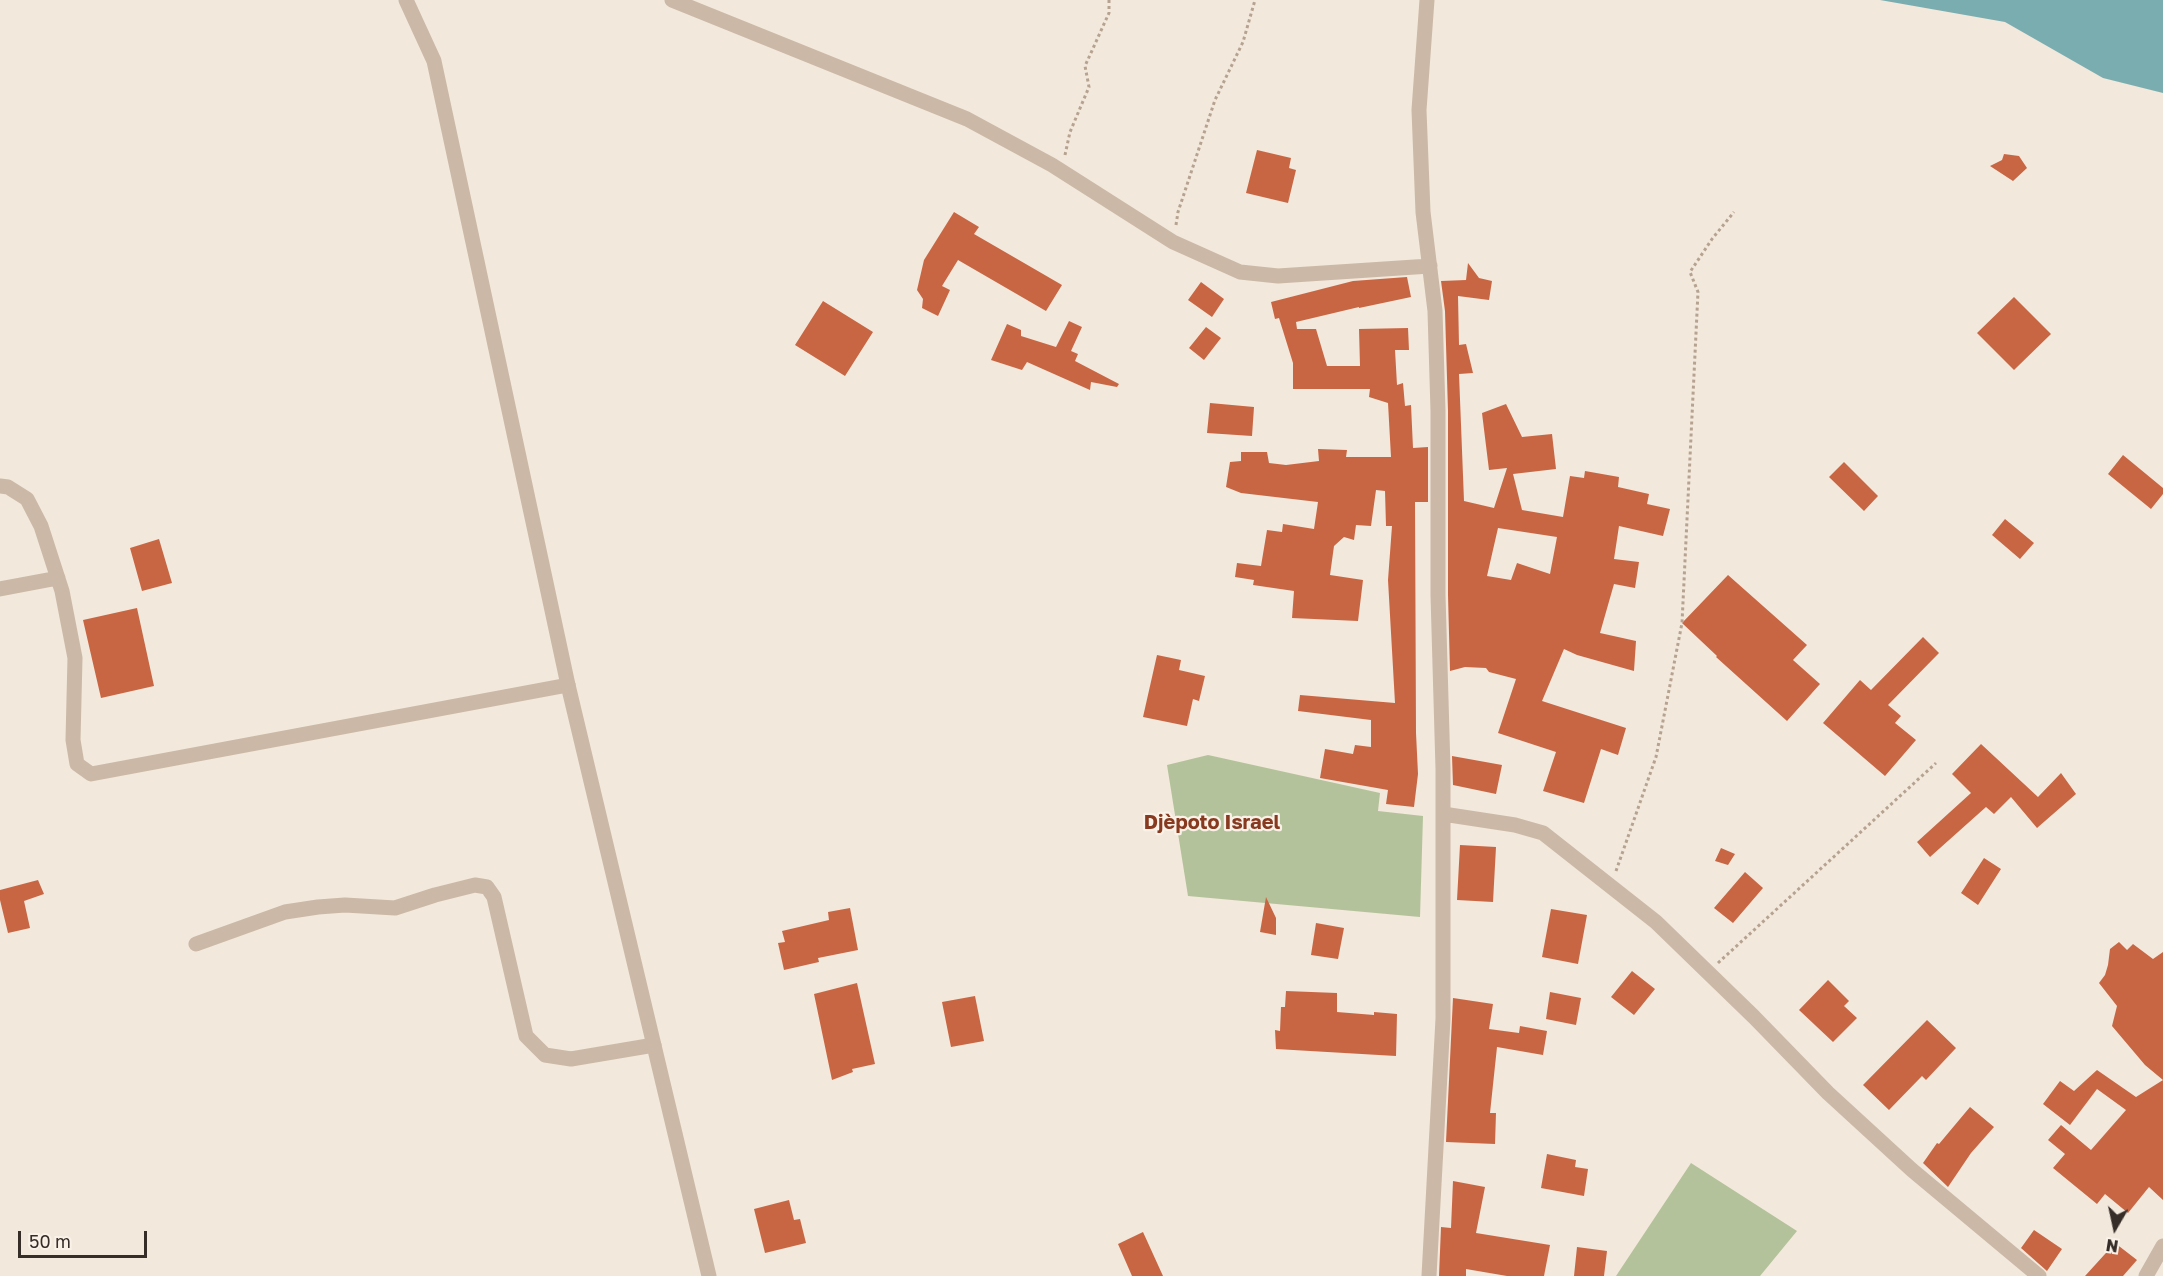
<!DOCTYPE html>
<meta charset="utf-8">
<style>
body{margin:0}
#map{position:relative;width:2163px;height:1276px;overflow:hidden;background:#f2e8db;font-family:"Golos Text",sans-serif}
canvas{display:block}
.north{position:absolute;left:2085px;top:1198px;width:60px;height:60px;-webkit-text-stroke:4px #faf2e8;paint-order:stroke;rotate:189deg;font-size:16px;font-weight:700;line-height:24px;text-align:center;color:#372d28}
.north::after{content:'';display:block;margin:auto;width:21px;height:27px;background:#372d28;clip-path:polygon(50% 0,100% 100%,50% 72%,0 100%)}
.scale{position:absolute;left:18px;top:1231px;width:129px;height:27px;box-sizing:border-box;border:3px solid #372d28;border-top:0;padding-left:8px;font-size:18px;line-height:21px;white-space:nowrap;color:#372d28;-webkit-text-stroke:4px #faf2e8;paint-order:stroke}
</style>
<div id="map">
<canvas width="2163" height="1276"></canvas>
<div class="north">N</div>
<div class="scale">50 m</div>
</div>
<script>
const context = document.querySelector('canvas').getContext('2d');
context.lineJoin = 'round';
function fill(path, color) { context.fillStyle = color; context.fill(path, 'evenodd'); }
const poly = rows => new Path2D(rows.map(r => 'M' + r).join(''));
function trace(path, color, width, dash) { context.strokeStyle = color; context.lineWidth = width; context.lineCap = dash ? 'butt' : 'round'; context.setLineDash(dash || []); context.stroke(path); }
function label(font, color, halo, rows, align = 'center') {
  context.font = font + ' "Golos Text",sans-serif'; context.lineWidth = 4.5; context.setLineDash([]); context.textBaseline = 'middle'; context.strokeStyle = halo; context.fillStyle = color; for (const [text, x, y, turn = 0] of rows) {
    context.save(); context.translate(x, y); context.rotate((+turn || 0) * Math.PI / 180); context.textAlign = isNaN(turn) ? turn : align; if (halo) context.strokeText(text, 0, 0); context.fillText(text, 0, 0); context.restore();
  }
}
fill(poly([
 [1208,755,1380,793,1378,811,1423,816,1420,917,1188,896,1167,765],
 [1691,1163,1797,1231,1760,1276,1616,1276]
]), '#b4c29b');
fill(poly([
 [1880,0,2163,0,2163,93,2103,78,2005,22]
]), '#7aadb0');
fill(poly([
 [1257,150,1291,158,1289,168,1296,170,1288,203,1246,193],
 [2004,154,2019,156,2027,168,2013,181,1990,166,2002,160],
 [954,212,979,227,974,234,1062,285,1046,311,958,260,942,286,950,290,938,316,922,308,923,299,917,290,924,260],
 [1468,263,1479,278,1492,281,1489,300,1458,296,1459,345,1466,344,1473,373,1459,374,1464,501,1494,508,1507,468,1489,470,1482,413,1506,404,1522,437,1552,434,1556,469,1513,474,1522,510,1563,517,1570,476,1584,478,1585,471,1619,477,1618,487,1649,494,1647,504,1670,509,1663,536,1619,526,1614,559,1639,562,1635,588,1614,584,1600,633,1636,641,1634,671,1577,655,1564,649,1542,701,1626,728,1618,755,1601,749,1584,803,1543,791,1556,752,1498,733,1516,679,1489,672,1486,668,1465,667,1450,671,1448,595,1448,411,1445,311,1441,281,1466,280],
 [1498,528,1557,537,1550,574,1517,563,1511,580,1487,576],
 [1407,277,1411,297,1359,308,1359,307,1296,322,1297,329,1316,329,1327,366,1360,366,1359,329,1408,328,1409,350,1395,350,1397,385,1403,383,1405,406,1411,405,1413,448,1428,447,1428,502,1415,502,1416,733,1418,774,1414,807,1386,804,1388,790,1320,778,1325,749,1353,754,1355,745,1371,747,1371,720,1298,711,1300,695,1395,703,1388,580,1392,526,1386,526,1385,491,1376,490,1371,526,1356,525,1354,540,1344,537,1334,546,1330,575,1363,580,1358,621,1292,618,1294,591,1253,585,1254,580,1235,577,1237,563,1261,566,1267,530,1282,532,1283,524,1314,529,1318,502,1241,493,1226,487,1230,462,1241,461,1241,452,1267,452,1269,463,1286,465,1319,461,1318,449,1347,450,1346,457,1391,457,1388,403,1369,397,1370,389,1293,389,1293,363,1279,318,1275,319,1271,302,1353,281],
 [1201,282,1224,299,1212,317,1188,300],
 [2014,297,2051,334,2014,370,1977,333],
 [823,301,873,332,845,376,795,345],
 [1069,321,1082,327,1071,351,1078,354,1075,361,1119,384,1117,387,1091,382,1090,390,1027,362,1022,370,991,360,1007,324,1021,330,1021,336,1056,347],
 [1206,327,1221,338,1204,360,1189,348],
 [1210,403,1254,407,1252,436,1207,433],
 [2123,455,2163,488,2163,494,2151,509,2108,474],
 [1844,462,1878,496,1864,511,1829,477],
 [2005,519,2034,543,2020,559,1992,535],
 [159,539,172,583,142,591,130,548],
 [1728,575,1807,645,1793,660,1820,684,1787,721,1716,657,1717,656,1682,623],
 [137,608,154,686,101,698,83,620],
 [1923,637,1939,653,1888,705,1901,716,1895,723,1916,740,1885,776,1823,723,1860,680,1871,690],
 [1157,655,1181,660,1179,670,1205,676,1199,701,1193,699,1187,726,1143,717],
 [1981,744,2038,797,2061,773,2076,794,2037,828,2011,797,1994,814,1986,807,1930,857,1917,842,1971,793,1952,774],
 [1452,756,1502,765,1496,794,1453,785],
 [1460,845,1496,847,1493,902,1457,900],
 [1721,848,1735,854,1728,865,1715,861],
 [1984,858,2001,869,1978,905,1961,893],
 [1745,872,1763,888,1733,923,1714,908],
 [38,880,44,894,24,901,30,928,8,933,0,900,0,890],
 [1266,897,1276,918,1276,935,1260,932],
 [850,908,858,950,818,958,819,962,784,970,778,943,785,942,782,931,829,920,828,912],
 [1551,909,1587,915,1578,964,1542,957],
 [1316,923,1344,928,1338,959,1311,955],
 [2119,942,2127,950,2133,944,2153,959,2163,952,2163,1200,2149,1187,2128,1213,2105,1194,2097,1204,2053,1168,2065,1154,2048,1140,2061,1125,2091,1150,2126,1110,2097,1089,2070,1125,2043,1104,2060,1081,2074,1091,2097,1070,2136,1097,2163,1080,2145,1065,2112,1026,2117,1006,2099,983,2105,975,2108,965,2110,949],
 [1632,971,1655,989,1634,1015,1611,997],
 [1828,980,1849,1001,1844,1006,1857,1018,1833,1042,1799,1010],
 [857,983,875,1064,852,1069,853,1072,832,1080,814,994],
 [1286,991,1337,993,1337,1012,1374,1015,1374,1012,1397,1014,1396,1056,1276,1049,1275,1030,1280,1031,1281,1007,1285,1007],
 [1550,992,1581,998,1576,1025,1546,1019],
 [975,996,984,1041,951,1047,942,1002],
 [1453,998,1493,1004,1489,1029,1519,1033,1520,1026,1547,1031,1543,1055,1497,1047,1490,1113,1496,1113,1495,1144,1446,1142],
 [1927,1020,1956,1048,1926,1080,1922,1076,1889,1110,1863,1085],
 [1970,1107,1994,1127,1971,1153,1948,1187,1923,1163,1937,1143,1939,1144],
 [1547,1154,1576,1160,1575,1167,1588,1169,1584,1196,1541,1188],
 [1453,1181,1485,1187,1476,1233,1550,1245,1544,1276,1507,1276,1466,1269,1466,1276,1439,1276,1441,1227,1451,1228],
 [789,1200,794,1220,800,1219,806,1243,765,1253,754,1209],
 [2034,1230,2062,1249,2047,1271,2021,1248],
 [1143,1232,1163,1276,1132,1276,1118,1244],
 [2115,1243,2137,1260,2123,1276,2085,1276],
 [1577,1247,1607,1251,1604,1276,1574,1276]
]), '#c86644');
trace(poly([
 [1065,155,1070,132,1089,87,1085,66,1109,13,1109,0],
 [1176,225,1178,212,1215,100,1243,42,1255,0],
 [1616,871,1656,757,1682,623,1698,292,1690,272,1712,239,1734,212],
 [1718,963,1936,763]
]), '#b6a291', 3, [3, 3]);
trace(poly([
 [672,0,967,119,1052,165,1173,242,1240,272,1278,276,1430,266],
 [1427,0,1419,110,1423,212,1435,311,1438,411,1438,595,1443,769,1443,1019,1429,1276],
 [0,486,8,487,27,499,41,526,62,591,75,658,73,740,77,764,91,774,568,685],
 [0,589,58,578],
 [1443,814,1515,825,1543,833,1656,922,1754,1017,1828,1093,1912,1170,2039,1276],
 [196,944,285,912,318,907,345,905,395,908,435,895,475,885,487,887,494,897,526,1036,545,1055,571,1059,654,1045],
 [2146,1276,2163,1246]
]), '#cbb8a7', 15);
trace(poly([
 [406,0,434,61,568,685,709,1276]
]), '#cbb8a7', 15);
label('bold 20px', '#873a1f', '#faf2e8', [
 ["Djèpoto Israel",1212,823]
]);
</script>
